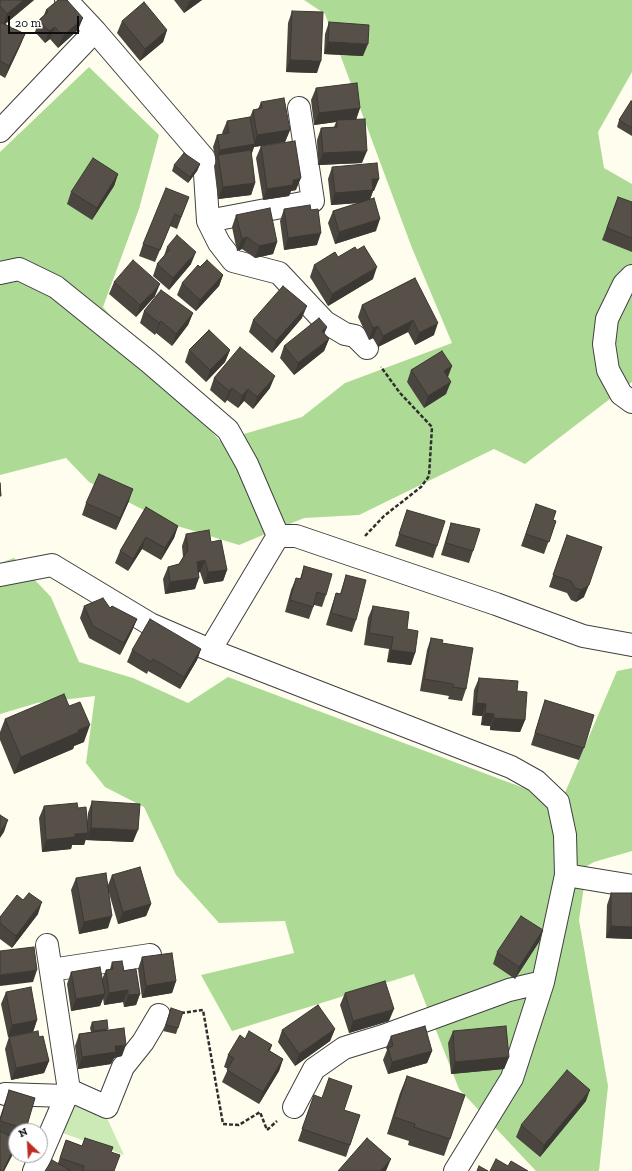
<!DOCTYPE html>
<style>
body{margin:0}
#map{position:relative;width:632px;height:1171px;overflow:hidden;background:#fffded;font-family:"Zilla Slab",serif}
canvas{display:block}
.north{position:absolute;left:8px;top:1123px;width:40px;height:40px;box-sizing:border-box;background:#fff;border:1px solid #9e9e9e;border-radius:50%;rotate:335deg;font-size:11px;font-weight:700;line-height:16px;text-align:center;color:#0d0d0d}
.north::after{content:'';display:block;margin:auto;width:14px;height:18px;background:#c02c22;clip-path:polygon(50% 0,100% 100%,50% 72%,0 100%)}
.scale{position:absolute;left:8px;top:16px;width:71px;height:18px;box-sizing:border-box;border:2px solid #0d0d0d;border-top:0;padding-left:5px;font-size:12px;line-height:14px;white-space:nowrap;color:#0d0d0d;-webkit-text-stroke:3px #fff;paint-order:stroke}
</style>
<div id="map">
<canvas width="632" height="1171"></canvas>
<div class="north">N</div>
<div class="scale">20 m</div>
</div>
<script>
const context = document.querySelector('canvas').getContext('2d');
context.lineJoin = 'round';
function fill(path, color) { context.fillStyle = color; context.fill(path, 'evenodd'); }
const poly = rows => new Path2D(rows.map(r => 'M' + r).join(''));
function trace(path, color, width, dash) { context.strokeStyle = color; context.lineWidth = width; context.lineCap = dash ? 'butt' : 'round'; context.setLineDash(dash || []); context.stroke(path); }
fill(poly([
 [81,1103,106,1116,124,1155,60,1132,71,1108]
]), '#cbeab6');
fill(poly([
 [304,0,632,0,632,72,598,132,604,168,632,184,632,382,525,464,494,449,359,515,304,518,239,545,171,524,89,482,66,458,0,475,0,152,89,67,159,135,139,209,103,307,220,441,302,417,345,383,452,343,412,248,325,14],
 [14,558,51,597,79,662,133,678,188,703,228,677,561,802,617,671,632,668,632,851,594,862,587,866,579,920,608,1086,599,1171,536,1171,459,1089,414,974,232,1031,201,975,294,953,285,921,219,923,176,875,144,807,105,787,86,763,95,696,37,703,0,714,0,563]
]), '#addb95');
const minor = poly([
 [66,0,95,31,204,158,208,221,219,243,233,261,279,273,325,322,345,334,355,336,367,348],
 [0,131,95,31],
 [208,221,313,201,299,108],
 [0,273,19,269,56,287,149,362,228,430,247,464,278,536],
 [632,276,624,284,607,319,604,344,608,370,621,394,632,402],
 [278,536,296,536,496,604,583,636,632,645],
 [0,575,52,565,150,624,210,650,511,767,536,781,558,802,565,835,566,875,543,982,512,1078,455,1171],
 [210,650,278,536],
 [566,875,632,886],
 [51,970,150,955],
 [69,1090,107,1107,123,1067,143,1042,159,1015],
 [5,1094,66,1096],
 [294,1107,314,1069,344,1048,383,1036,509,990,543,982],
 [34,1171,69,1090,47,945]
]);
trace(minor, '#404040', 24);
trace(poly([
 [365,536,384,516,421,487,429,476,432,427,400,393,381,367],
 [181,1013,203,1010,223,1124,239,1125,260,1112,267,1130,277,1121]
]), '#2f2f2f', 2.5, [4, 2]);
trace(minor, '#fff', 22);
fill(poly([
 [0,0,34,0,5,24,25,34,20,46,5,78,0,75],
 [174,0,202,0,184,13],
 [46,10,78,30,58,48,50,39,45,43,35,32,39,20,44,15],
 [292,11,317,73,286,72,288,23],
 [122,21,167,30,163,42,140,61,117,33],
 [329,22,363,56,324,54,325,34],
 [316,88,360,108,356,119,362,163,318,165,317,140,321,128,334,127,336,122,314,125,311,100],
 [632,101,632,136,617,127,619,120],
 [261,102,290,130,285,142,254,147,251,155,255,183,251,195,218,199,214,166,216,161,213,147,217,135,223,134,222,133,227,121,250,117,253,110,258,109],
 [261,146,296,190,291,191,289,196,263,200,256,158],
 [200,164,197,171,188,183,172,171,174,165],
 [332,167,374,191,373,191,370,200,376,231,335,244,328,223,333,211,360,203,331,205,328,179],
 [118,174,114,186,92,220,67,204,71,192],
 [189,197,177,229,170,226,155,262,139,256,143,244],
 [618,197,632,202,632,252,602,240],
 [284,209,311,210,317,245,284,250,280,221],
 [236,215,277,242,273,254,255,258,242,249,237,251,232,227],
 [167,247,191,264,169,290,153,276,157,264,164,256],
 [338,257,373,279,328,306,310,277,314,265],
 [200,267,223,275,219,286,196,311,177,295,182,283],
 [415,278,434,335,415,345,408,332,378,347,373,338,369,340,358,317,362,305],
 [114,282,155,296,136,317,109,294],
 [144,311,193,313,188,325,172,346,156,333,155,335,140,323],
 [302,318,272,353,249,332,253,320],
 [327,327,324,333,329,339,324,351,294,375,280,358,284,346],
 [189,350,230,350,225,362,206,382,185,362],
 [452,366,448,377,446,394,424,408,407,382,411,370],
 [214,378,270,388,253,409,244,401,238,408,227,400,225,403,210,390],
 [129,501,116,530,82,515,86,503],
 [536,504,553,520,556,521,544,554,521,546],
 [146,507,178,526,174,538,161,560,142,549,128,571,115,563,120,551],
 [407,510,437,546,433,558,395,546],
 [451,523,473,551,469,563,441,555,447,535],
 [186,534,211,542,227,570,223,581,204,584,200,572,198,573,195,589,165,594,163,579,168,567,179,564,183,557,182,546],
 [567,535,584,597,576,602,571,600,567,593,549,587],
 [304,566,326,595,322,607,314,605,309,619,285,612,291,590,296,578,300,579],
 [346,575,356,620,352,632,326,625,332,605,336,593,340,594],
 [84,606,110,608,137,619,132,631,120,655,89,638,80,618],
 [373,606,407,629,415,653,411,665,387,662,389,649,364,645,368,618],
 [431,638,442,643,466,689,462,701,448,699,449,696,420,691,427,650],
 [201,649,197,660,180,689,148,671,147,674,127,662,132,650],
 [479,678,517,691,525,720,520,732,490,730,490,726,481,725,482,716,472,715,474,690],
 [545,700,584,748,579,760,531,745],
 [5,719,84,742,74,746,73,749,14,774,0,740,0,732],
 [92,801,133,842,86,840,86,838,84,845,72,845,71,849,42,852,39,818,44,806,78,808,87,822,88,813],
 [112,875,151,904,146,916,118,924,109,893,108,928,79,934,71,890,76,878,108,885],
 [611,893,632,893,632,939,606,938,607,905],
 [23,900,38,914,12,948,0,939,0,917],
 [543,930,539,942,515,979,493,964,497,952],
 [142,957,176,981,172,993,142,998,138,969],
 [112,962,124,971,140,994,136,1005,124,1007,123,1002,104,1005,103,998,100,1006,71,1011,67,984,71,972,102,979,106,970,110,969],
 [6,992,37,1020,33,1032,8,1037,1,1004],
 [345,993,389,1021,349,1033,340,1005],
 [171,1008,178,1028,176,1034,163,1031],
 [92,1022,108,1030,122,1056,114,1058,111,1064,78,1069,75,1046,79,1034,91,1032,90,1028],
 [335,1029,330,1041,295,1066,278,1042,282,1030],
 [453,1031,509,1057,504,1069,451,1074,448,1043],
 [391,1036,432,1051,427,1063,388,1074,383,1060,387,1050,386,1048],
 [9,1037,39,1037,49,1061,44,1073,11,1080,5,1049],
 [245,1039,272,1045,270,1051,283,1059,279,1071,259,1104,222,1082,228,1069,224,1067,228,1055],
 [407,1076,450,1139,444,1156,408,1145,409,1141,387,1134,400,1093],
 [9,1090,35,1098,25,1131,16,1131,16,1146,14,1152,4,1171,0,1171,0,1117],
 [314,1095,344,1110,350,1145,346,1157,298,1141],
 [586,1101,540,1157,516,1137,521,1125],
 [85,1138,111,1152,114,1171,45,1171,58,1163,66,1140,82,1146]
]), '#4a453f');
fill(poly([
 [24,0,34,0,3,26,7,14],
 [191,0,202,0,184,13,189,2],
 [83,18,78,30,58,48,63,36],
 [55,27,50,39,45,43,49,31],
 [167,30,163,42,140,61,145,49],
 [25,34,20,46,5,78,9,66],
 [328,42,368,44,363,56,324,54],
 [290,60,321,61,317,73,286,72],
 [360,108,356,120,337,120,336,122,314,125,319,113],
 [290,130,285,142,254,147,251,156,218,155,220,150,254,144,257,135],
 [367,151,362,163,318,165,323,153],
 [200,164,197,171,188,183,190,177],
 [118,174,114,186,92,220,97,208],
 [301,178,296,190,291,191,289,196,263,200,267,189,293,180],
 [372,179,379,179,374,191,373,191,369,202,331,205,335,193],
 [255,183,251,195,218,199,223,187],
 [380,219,376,231,335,244,339,232],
 [321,233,317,245,284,250,288,238],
 [247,237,242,249,237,251,242,239],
 [277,242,273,254,255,258,259,246],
 [196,252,191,264,169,290,173,278],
 [377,267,373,279,328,306,332,294],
 [223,275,219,286,196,311,200,300],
 [160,284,155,296,136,317,140,305],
 [307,306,302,318,272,353,276,341],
 [193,313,188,325,172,346,176,334],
 [413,320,408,332,378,347,383,336],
 [161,321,156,333,155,335,159,323],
 [438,323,434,335,415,345,419,333],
 [378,326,373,338,369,340,373,328],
 [327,327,322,339,322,331],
 [329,339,324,351,294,375,298,363],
 [230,350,225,362,206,382,210,370],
 [452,366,447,378,444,371],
 [275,376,270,388,253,409,257,397],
 [451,382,446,394,424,408,428,396],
 [232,388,227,400,225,403,229,391],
 [248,389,244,401,238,408,242,396],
 [133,489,129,501,116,530,120,518],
 [178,526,174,538,161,560,165,548],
 [146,537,142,549,128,571,133,559],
 [205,560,200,572,192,574,197,562],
 [227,570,223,581,204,584,208,572],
 [199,578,195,589,165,594,170,582],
 [589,585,584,597,576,602,581,590],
 [137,619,132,631,120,655,124,643],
 [201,649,197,660,180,689,184,677],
 [391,650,415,653,411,665,387,662],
 [476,703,486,704,482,716,472,715],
 [485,713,494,714,490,726,481,725],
 [494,718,525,720,520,732,490,730],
 [90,725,84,742,74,746,73,749,14,774,21,757,78,730],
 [8,820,4,832,0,838,0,832],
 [91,828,138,830,133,842,86,840],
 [88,833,84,845,72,845,71,849,42,852,46,840,75,834],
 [42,902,38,914,12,948,16,936],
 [151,904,146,916,118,924,123,912],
 [112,916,108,928,79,934,84,922],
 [611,926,632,927,632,939,606,938],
 [543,930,539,942,515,979,519,967],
 [37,970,33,982,0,986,0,975],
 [176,981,172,993,142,998,146,986],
 [128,990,123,1002,104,1005,109,993],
 [105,994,100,1006,71,1011,76,999],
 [140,994,136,1005,124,1007,128,995],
 [394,1009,389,1021,349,1033,353,1021],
 [37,1020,33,1032,8,1037,12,1025],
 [335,1029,330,1041,295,1066,299,1054],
 [126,1045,122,1056,114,1058,111,1064,78,1069,82,1057,115,1046],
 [432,1051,427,1063,388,1074,392,1062],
 [509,1057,504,1069,451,1074,455,1062],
 [283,1059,279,1071,259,1104,263,1092],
 [49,1061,44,1073,11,1080,16,1068],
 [590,1090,586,1101,540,1157,544,1145],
 [16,1144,14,1152,4,1171,3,1171],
 [391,1159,386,1171,380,1171]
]), '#3c3833');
const building = poly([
 [0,0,24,0,7,14,0,6,0,0],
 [58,0,67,0,83,18,63,36,55,27,49,31,39,20,48,12,46,10,58,0],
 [144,2,167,30,145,49,122,21,144,2],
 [292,11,323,12,321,61,290,60,292,11],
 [0,22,25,34,9,66,0,61,0,22],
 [329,22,369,25,368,44,328,42,329,22],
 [357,83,360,108,319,113,316,88,357,83],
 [284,98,290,130,257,135,253,110,262,108,261,102,284,98],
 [631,101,632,101,632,128,619,120,631,101],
 [250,117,255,144,220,150,217,135,229,133,227,121,250,117],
 [365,119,367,151,323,153,321,128,337,127,337,120,365,119],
 [295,141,301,178,293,180,293,185,267,189,261,146,295,141],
 [251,150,255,183,223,187,218,155,251,150],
 [184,153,200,164,190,177,174,165,184,153],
 [93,158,118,174,97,208,71,192,93,158],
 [377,163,379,179,372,179,373,190,335,193,332,167,377,163],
 [166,188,189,197,181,217,175,214,160,250,143,244,166,188],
 [618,197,632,202,632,238,607,228,618,197],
 [374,198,380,219,339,232,333,211,374,198],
 [310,205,311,210,318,209,321,233,288,238,284,209,310,205],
 [270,208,277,242,259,246,247,237,242,239,236,215,270,208],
 [177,235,196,252,173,278,157,264,170,249,167,247,177,235],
 [364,246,377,267,332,294,314,265,335,252,338,257,355,247,357,250,364,246],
 [133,260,160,284,140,305,114,282,133,260],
 [207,260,223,275,200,300,182,283,198,265,200,267,207,260],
 [415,278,438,323,419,333,413,320,383,336,378,326,373,328,362,305,415,278],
 [283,286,307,306,276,341,253,320,283,286],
 [161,290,193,313,176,334,161,321,159,323,144,311,161,290],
 [319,318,327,327,322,331,329,339,298,363,284,346,319,318],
 [209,330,230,350,210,370,189,350,209,330],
 [240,347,275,376,257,397,248,389,242,396,232,388,229,391,214,378,240,347],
 [442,351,452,366,444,371,451,382,428,396,411,370,442,351],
 [99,474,133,489,120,518,86,503,99,474],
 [0,483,1,496,0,496,0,483],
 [536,504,556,511,553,520,556,521,549,542,526,534,536,504],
 [146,507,178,526,165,548,146,537,133,559,120,551,146,507],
 [407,510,445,521,437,546,399,534,407,510],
 [451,523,480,529,473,551,446,543,451,523],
 [209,530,211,542,221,540,227,570,208,572,205,560,197,562,199,578,170,582,168,567,179,564,188,550,186,534,209,530],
 [567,535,602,547,589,585,581,590,575,588,571,581,553,575,567,535],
 [304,566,332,574,326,595,317,592,313,607,290,600,296,578,301,579,304,566],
 [346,575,366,580,356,620,331,613,336,593,341,594,346,575],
 [103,598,110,608,112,606,137,619,124,643,93,626,84,606,103,598],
 [373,606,409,612,407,629,418,631,415,653,391,650,393,637,369,633,373,606],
 [150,619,201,649,184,677,153,659,151,662,132,650,150,619],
 [431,638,443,640,442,643,473,648,466,689,453,687,453,684,424,679,431,638],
 [479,678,518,681,517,691,527,692,525,720,494,718,494,714,485,713,486,704,476,703,479,678],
 [64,694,69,706,80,702,90,725,78,730,79,732,21,757,5,719,64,694],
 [545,700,594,715,584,748,535,733,545,700],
 [92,801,140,804,138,830,91,828,92,801],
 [77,803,78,808,86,807,88,833,75,834,75,837,46,840,44,806,77,803],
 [0,815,8,820,0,832,0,815],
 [140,867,151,904,123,912,112,875,140,867],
 [106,873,112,916,84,922,76,878,106,873],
 [29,893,42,902,16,936,0,923,0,917,17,895,23,900,29,893],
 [611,893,632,893,632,927,611,926,611,893],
 [521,916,543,930,519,967,497,952,521,916],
 [34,947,37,970,0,975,0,951,34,947],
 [172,953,176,981,146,986,142,957,172,953],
 [122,961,124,971,136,969,140,994,128,995,128,990,109,993,106,970,113,969,112,962,122,961],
 [100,967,105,994,76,999,71,972,100,967],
 [385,981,394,1009,353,1021,345,993,385,981],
 [31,987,37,1020,12,1025,6,992,31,987],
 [318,1005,335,1029,299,1054,282,1030,318,1005],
 [171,1008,183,1012,178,1028,166,1025,171,1008],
 [107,1020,108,1029,94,1031,92,1022,107,1020],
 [425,1026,432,1051,392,1062,388,1048,393,1046,391,1036,425,1026],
 [506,1026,509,1057,455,1062,453,1031,506,1026],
 [124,1028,126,1045,115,1046,116,1052,82,1057,79,1034,124,1028],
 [38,1031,39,1037,43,1036,49,1061,16,1068,9,1037,38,1031],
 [249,1031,272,1045,268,1050,283,1059,263,1092,227,1070,234,1058,228,1055,240,1035,245,1039,249,1031],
 [567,1070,590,1090,544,1145,521,1125,567,1070],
 [407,1076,465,1095,450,1139,414,1127,415,1124,394,1117,407,1076],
 [329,1078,352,1086,344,1110,360,1115,350,1145,302,1129,314,1095,322,1098,329,1078],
 [9,1090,35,1098,26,1129,0,1121,9,1090],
 [0,1131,16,1139,16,1144,3,1171,0,1171,0,1131],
 [85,1138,113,1147,111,1152,120,1155,114,1171,83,1171,84,1166,60,1158,66,1140,82,1146,85,1138],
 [367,1138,391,1159,380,1171,338,1171,367,1138],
 [496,1159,508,1166,511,1161,528,1171,490,1171,496,1159],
 [52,1160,71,1171,45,1171,52,1160],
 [479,1166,488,1171,477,1171,479,1166]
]);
fill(building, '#565049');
trace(building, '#3c3833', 1);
</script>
